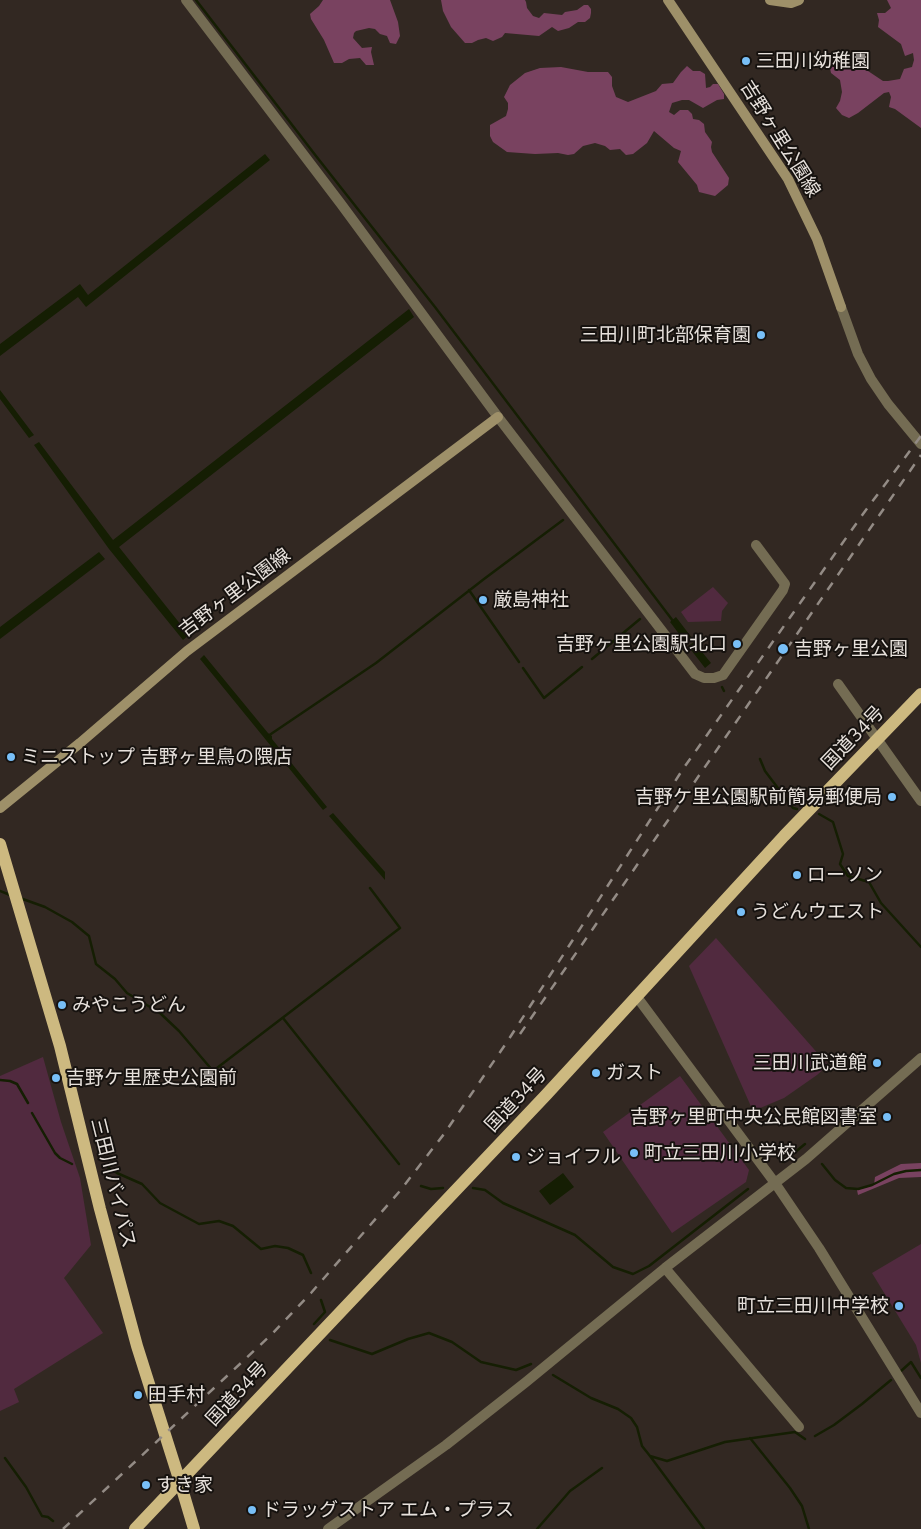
<!DOCTYPE html>
<meta charset="utf-8">
<style>
body{margin:0}
canvas{display:block;background:#322822}
</style>
<canvas width="921" height="1529"></canvas>
<script>
const context = document.querySelector('canvas').getContext('2d');
context.lineJoin = 'round';
function fill(path, color) { context.fillStyle = color; context.fill(path, 'evenodd'); }
const poly = rows => new Path2D(rows.map(r => 'M' + r).join(''));
function trace(path, color, width, dash) { context.strokeStyle = color; context.lineWidth = width; context.lineCap = dash ? 'butt' : 'round'; context.setLineDash(dash || []); context.stroke(path); }
function label(font, color, halo, rows, align = 'center') {
  context.font = font + ' Mulish,"Noto Sans JP",sans-serif'; context.lineWidth = 4; context.setLineDash([]); context.textBaseline = 'middle'; context.strokeStyle = halo; context.fillStyle = color; for (const [text, x, y, turn = 0] of rows) {
    context.save(); context.translate(x, y); context.rotate((+turn || 0) * Math.PI / 180); context.textAlign = isNaN(turn) ? turn : align; if (halo) context.strokeText(text, 0, 0); context.fillText(text, 0, 0); context.restore();
  }
}
fill(poly([
 [713,587,728,603,722,611,721,621,688,622,681,612],
 [716,938,828,1065,817,1075,784,1098,753,1111,689,966],
 [43,1057,61,1122,80,1178,91,1245,64,1278,103,1333,14,1389,19,1402,0,1411,0,1076],
 [680,1076,749,1170,746,1182,672,1233,603,1132],
 [921,1244,921,1363,916,1345,872,1273]
]), '#512a3f');
fill(poly([
 [323,0,390,0,398,22,400,36,396,44,390,43,387,36,380,34,375,29,369,28,356,31,354,33,353,38,362,48,372,47,371,52,374,65,366,65,360,58,349,59,342,63,334,63,324,40,311,19,310,14,319,6],
 [441,0,525,0,526,2,527,8,533,16,539,18,544,13,562,15,565,12,577,10,584,5,588,5,591,9,591,13,590,18,585,22,578,22,569,28,558,31,552,27,539,36,505,33,502,37,493,41,486,38,478,40,472,43,465,43,451,27,443,11],
 [887,0,921,0,921,128,895,109,889,107,891,97,889,92,884,93,858,113,849,118,842,115,836,108,840,101,842,92,840,80,831,73,830,68,834,62,859,65,883,81,888,81,900,79,904,69,912,67,914,60,913,53,905,56,901,44,878,27,879,20,877,13,885,13,891,8],
 [687,66,693,71,700,71,705,74,706,88,710,87,713,84,718,84,724,94,724,99,717,100,703,108,689,100,682,100,672,103,669,112,674,115,680,110,688,110,692,114,693,119,699,120,704,124,705,132,712,142,711,147,712,152,729,178,728,185,715,196,699,192,697,185,678,162,681,151,674,148,654,131,647,143,633,154,626,155,620,149,610,150,605,146,595,143,583,146,574,154,568,155,558,153,535,154,507,152,493,142,490,136,490,125,506,116,508,109,508,103,504,97,510,85,525,73,540,68,561,67,588,72,608,72,612,77,612,86,616,97,628,102,656,91,662,84,673,83,681,72],
 [921,1163,921,1177,899,1178,858,1195,857,1190,874,1185,875,1177,901,1164]
]), '#794260');
fill(poly([
 [265,154,270,160,86,307,78,297,0,356,0,344,80,284,88,295],
 [409,309,414,317,119,547,189,635,183,640,109,549,34,445,39,442,113,540],
 [0,390,34,435,29,438,0,399],
 [99,552,105,559,0,639,0,627],
 [676,617,692,638,686,643,670,622],
 [694,642,711,663,705,668,688,646],
 [204,655,268,733,272,736,272,739,327,807,323,810,200,659],
 [333,813,385,872,385,880,329,816],
 [563,1173,574,1187,550,1205,539,1191]
]), '#151e03');
trace(poly([
 [196,0,316,156,435,307,673,621],
 [469,590,519,662],
 [592,659,640,619],
 [523,668,544,698,582,667],
 [722,687,724,691],
 [268,736,376,663,484,579,563,520],
 [760,759,765,771,793,808,797,809],
 [819,814,833,822,843,854,840,864,848,876,869,882,881,903,921,947],
 [0,891,10,895],
 [20,898,45,907,72,922,89,936,96,964,115,979,127,993,160,1013,179,1031,213,1071,400,928,370,888],
 [283,1018,399,1164],
 [0,1080,10,1081,17,1084,28,1103],
 [32,1113,55,1153,60,1158,72,1164],
 [783,1162,805,1144],
 [822,1164,835,1180,846,1188,858,1189,872,1185,894,1174,906,1171,921,1170],
 [104,1165,117,1173,142,1184,160,1203,199,1224,219,1221,233,1226,261,1249,275,1246,288,1248,303,1255,311,1273],
 [421,1186,431,1189,443,1188],
 [473,1188,485,1190,503,1203,575,1235,613,1267,633,1274,649,1266,748,1189],
 [314,1324,325,1312,321,1300],
 [330,1340,372,1354,408,1339,429,1333,452,1342,481,1362,516,1370,531,1364],
 [901,1371,911,1362,921,1378],
 [553,1375,591,1398,618,1409,631,1418,637,1427,642,1446,650,1456,667,1461,725,1442,795,1432,805,1439],
 [815,1436,834,1425,862,1404,891,1380],
 [750,1438,790,1488,802,1506,809,1529],
 [650,1456,704,1529],
 [5,1458,26,1487,42,1516,48,1517,53,1521],
 [537,1529,570,1491,602,1468]
]), '#151e03', 2.5);
trace(poly([
 [186,0,341,204,498,417,695,674,704,678,714,678,723,675,783,590,785,584,756,545],
 [841,307,858,354,871,379,888,404,921,444],
 [838,684,921,801],
 [637,997,775,1183,819,1248,921,1413],
 [665,1268,799,1427],
 [328,1529,446,1445,526,1382,665,1268,806,1159,921,1058]
]), '#746c53', 10);
trace(poly([
 [668,0,788,179,817,239,841,307],
 [770,0,791,3,799,0],
 [0,808,80,743,187,651,498,417]
]), '#9e9069', 10);
trace(poly([
 [0,844,60,1046,100,1209,137,1346,180,1482,194,1529],
 [135,1529,546,1095,784,836,921,694]
]), '#cdb980', 12);
trace(poly([
 [520,1034,921,455],
 [63,1529,272,1334,311,1293,399,1192,444,1134,507,1042,683,769,863,514,921,436]
]), '#938b85', 2.5, [9, 9]);
for (const [x, y, r, color] of [
 [746,61,5,"#78bff7"],
 [761,335,5,"#78bff7"],
 [483,600,5,"#78bff7"],
 [737,644,5,"#78bff7"],
 [783,649,6,"#78bff7"],
 [11,757,5,"#78bff7"],
 [892,797,5,"#78bff7"],
 [797,875,5,"#78bff7"],
 [741,912,5,"#78bff7"],
 [62,1005,5,"#78bff7"],
 [877,1063,5,"#78bff7"],
 [596,1073,5,"#78bff7"],
 [56,1078,5,"#78bff7"],
 [887,1117,5,"#78bff7"],
 [634,1153,5,"#78bff7"],
 [516,1157,5,"#78bff7"],
 [899,1306,5,"#78bff7"],
 [138,1395,5,"#78bff7"],
 [146,1485,5,"#78bff7"],
 [252,1510,5,"#78bff7"]
]) { const dot = new Path2D(); dot.arc(x, y, r, 0, 2 * Math.PI); context.fillStyle = color; context.fill(dot); trace(dot, '#16120f', 2); }
label('19px', '#e7e1dc', '#16120f', [
 ["三田川幼稚園",756,61],
 ["三田川町北部保育園",751,335,"right"],
 ["厳島神社",493,600],
 ["吉野ヶ里公園駅北口",727,644,"right"],
 ["吉野ヶ里公園",794,649],
 ["ミニストップ 吉野ヶ里鳥の隈店",21,757],
 ["吉野ケ里公園駅前簡易郵便局",882,797,"right"],
 ["ローソン",807,875],
 ["うどんウエスト",751,912],
 ["みやこうどん",72,1005],
 ["三田川武道館",867,1063,"right"],
 ["ガスト",606,1073],
 ["吉野ケ里歴史公園前",66,1078],
 ["吉野ヶ里町中央公民館図書室",877,1117,"right"],
 ["町立三田川小学校",644,1153],
 ["ジョイフル",526,1157],
 ["町立三田川中学校",889,1306,"right"],
 ["田手村",148,1395],
 ["すき家",156,1485],
 ["ドラッグストア エム・プラス",262,1510]
], 'left');
label('19px', '#e7e1dc', '#16120f', [
 ["吉野ヶ里公園線",780,139,58],
 ["吉野ヶ里公園線",235,593,-37],
 ["国道34号",853,738,-46],
 ["国道34号",516,1100,-47],
 ["三田川バイパス",113,1183,76],
 ["国道34号",237,1394,-47]
]);
</script>
